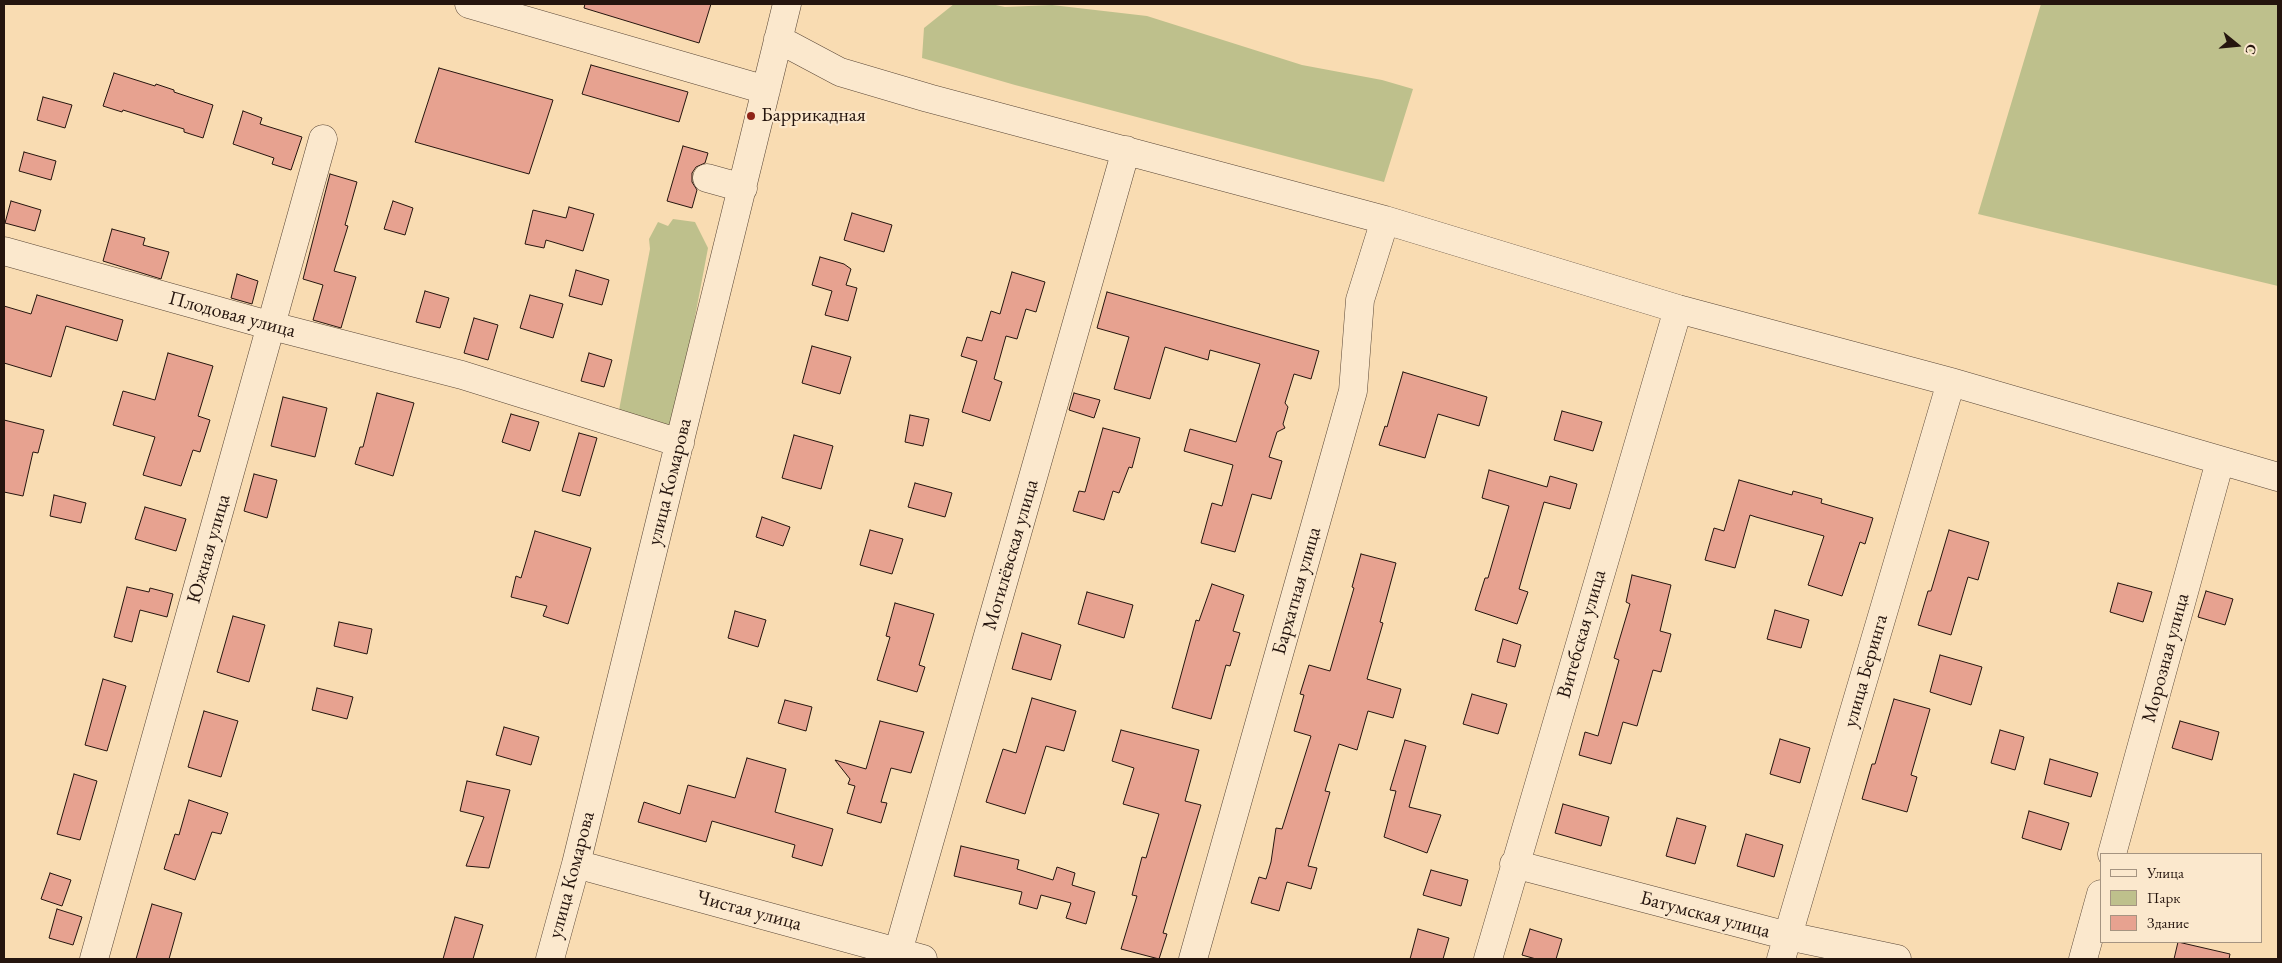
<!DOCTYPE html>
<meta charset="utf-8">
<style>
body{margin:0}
#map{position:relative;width:2282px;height:963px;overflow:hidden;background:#f9dcb2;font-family:"EB Garamond",serif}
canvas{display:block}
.frame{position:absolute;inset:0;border:5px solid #25150e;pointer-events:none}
.legend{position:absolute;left:2100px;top:853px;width:162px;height:90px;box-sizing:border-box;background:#fbe8cd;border:1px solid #a59481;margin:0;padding:6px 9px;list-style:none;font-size:15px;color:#25150e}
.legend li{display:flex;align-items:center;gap:10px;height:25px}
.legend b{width:25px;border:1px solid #a59481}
.north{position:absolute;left:2212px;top:20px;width:50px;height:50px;-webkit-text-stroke:4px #fbe8cd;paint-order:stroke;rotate:107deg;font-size:14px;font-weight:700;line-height:20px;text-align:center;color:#25150e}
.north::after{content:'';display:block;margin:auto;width:18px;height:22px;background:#25150e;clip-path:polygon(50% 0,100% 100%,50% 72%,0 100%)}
</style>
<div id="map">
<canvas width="2282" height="963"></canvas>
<div class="frame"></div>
<ul class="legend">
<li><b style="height:6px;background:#fbe8cd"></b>Улица</li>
<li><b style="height:14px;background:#bec08c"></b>Парк</li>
<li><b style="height:14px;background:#e7a290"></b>Здание</li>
</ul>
<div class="north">С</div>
</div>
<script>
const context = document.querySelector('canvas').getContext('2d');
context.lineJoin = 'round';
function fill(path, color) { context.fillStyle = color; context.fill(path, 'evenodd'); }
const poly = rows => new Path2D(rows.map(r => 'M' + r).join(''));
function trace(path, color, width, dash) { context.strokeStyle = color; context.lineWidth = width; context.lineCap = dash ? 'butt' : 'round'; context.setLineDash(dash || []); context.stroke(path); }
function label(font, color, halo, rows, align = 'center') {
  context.font = font + ' "EB Garamond",serif'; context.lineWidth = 4.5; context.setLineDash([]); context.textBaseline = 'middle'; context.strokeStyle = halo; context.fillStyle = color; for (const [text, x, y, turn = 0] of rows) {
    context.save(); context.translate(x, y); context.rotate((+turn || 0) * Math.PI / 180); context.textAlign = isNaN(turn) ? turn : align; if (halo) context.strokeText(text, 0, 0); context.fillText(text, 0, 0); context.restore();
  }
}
fill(poly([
 [954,4,991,4,1005,7,1052,5,1147,16,1302,65,1382,80,1413,89,1384,182,1015,85,922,58,924,28],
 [2041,4,2278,4,2278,286,1978,214],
 [673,219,695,222,708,248,674,428,619,410,650,249,649,239,658,222,668,226]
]), '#bec08c');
const building = poly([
 [585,4,711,4,699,43,584,8,585,4],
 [591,65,688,92,679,122,582,94,591,65],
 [439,68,553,100,529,174,415,142,439,68],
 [114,73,155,86,156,84,174,90,174,92,213,105,203,138,184,132,184,129,123,110,122,112,103,106,114,73],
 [43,97,72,105,65,128,37,120,43,97],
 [243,111,262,118,260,124,302,137,291,170,272,164,274,158,233,144,243,111],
 [683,146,708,153,705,163,696,167,692,173,692,182,697,190,692,208,667,201,683,146],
 [24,152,56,161,51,180,19,171,24,152],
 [330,174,357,182,345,225,348,226,334,271,356,277,341,328,313,320,323,285,303,279,330,174],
 [11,201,41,210,35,231,5,223,11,201],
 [393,201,413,208,405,235,384,229,393,201],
 [569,207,594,214,583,251,546,240,544,248,525,244,533,210,566,218,569,207],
 [852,213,892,225,884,252,844,240,852,213],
 [112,229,145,238,143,245,169,252,161,279,103,261,112,229],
 [820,257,844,264,851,269,846,285,857,288,848,321,825,315,832,291,812,285,820,257],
 [576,270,609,280,602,305,569,296,576,270],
 [1012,272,1045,282,1036,312,1026,309,1017,339,1006,336,994,379,1002,382,990,421,962,412,977,361,961,356,967,337,982,341,991,311,1000,314,1012,272],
 [237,274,258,281,252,304,231,298,237,274],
 [425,291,449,298,440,328,416,322,425,291],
 [1107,292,1319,351,1311,379,1294,374,1285,403,1288,407,1283,424,1285,428,1277,432,1269,457,1282,461,1271,499,1252,494,1235,552,1201,543,1212,503,1222,506,1233,465,1184,451,1190,429,1236,442,1260,364,1210,350,1208,360,1165,347,1150,399,1114,389,1129,337,1097,328,1107,292],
 [37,295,123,320,117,341,66,326,51,377,4,363,4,306,31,314,37,295],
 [530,295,563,304,553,338,520,328,530,295],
 [474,318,498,325,488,360,464,353,474,318],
 [812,346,851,357,840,394,802,383,812,346],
 [168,353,213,366,198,416,210,420,200,452,193,450,181,486,143,475,155,437,113,425,123,391,155,400,168,353],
 [589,353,612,360,604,387,581,381,589,353],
 [1403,372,1487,397,1479,426,1438,414,1425,458,1379,445,1385,426,1387,427,1403,372],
 [377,393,414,403,393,476,355,464,360,447,363,447,377,393],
 [1074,393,1100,400,1094,418,1069,410,1074,393],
 [283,397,327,408,315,457,271,446,283,397],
 [1562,411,1602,422,1593,451,1554,440,1562,411],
 [511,414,539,422,530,451,502,442,511,414],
 [910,415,929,419,923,446,905,442,910,415],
 [4,420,44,430,38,453,33,452,23,496,4,492,4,420],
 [1103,428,1140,438,1132,468,1129,467,1119,493,1113,491,1104,520,1073,511,1079,491,1085,492,1103,428],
 [579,433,597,438,580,496,562,491,579,433],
 [794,435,833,446,821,489,782,478,794,435],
 [1489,470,1547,487,1550,476,1577,484,1570,509,1544,502,1519,589,1528,592,1517,624,1475,610,1485,578,1488,578,1509,506,1482,498,1489,470],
 [254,474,277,480,267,518,244,511,254,474],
 [1739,480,1792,495,1793,491,1822,499,1821,503,1873,518,1865,544,1860,542,1842,596,1808,585,1824,536,1756,517,1750,515,1735,568,1705,560,1714,528,1724,531,1739,480],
 [915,483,952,493,945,517,908,507,915,483],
 [54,495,86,503,81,523,50,516,54,495],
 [145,507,186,519,176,551,135,539,145,507],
 [762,517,790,527,783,546,756,537,762,517],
 [870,530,903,539,892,574,860,565,870,530],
 [1949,530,1989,542,1978,580,1968,577,1951,635,1918,625,1928,591,1931,591,1949,530],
 [535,531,591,548,568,624,543,616,547,606,511,597,516,576,521,578,535,531],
 [1361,554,1396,563,1380,622,1383,623,1367,679,1401,689,1393,718,1368,711,1357,750,1339,744,1325,791,1330,792,1308,866,1317,868,1311,889,1287,882,1279,911,1251,903,1259,877,1266,879,1271,862,1276,828,1282,829,1311,736,1294,731,1304,695,1300,694,1309,665,1330,671,1354,588,1352,587,1361,554],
 [1632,575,1671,585,1660,631,1671,634,1661,672,1653,670,1637,726,1623,722,1611,764,1579,755,1585,732,1598,736,1619,660,1614,658,1630,604,1626,602,1632,575],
 [2118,583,2152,592,2143,622,2110,612,2118,583],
 [1212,584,1244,595,1233,631,1240,633,1230,666,1226,665,1211,719,1172,708,1196,620,1199,621,1212,584],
 [127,587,149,592,150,588,173,594,167,617,140,610,132,642,114,637,127,587],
 [2206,591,2233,599,2225,625,2198,617,2206,591],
 [1087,592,1133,605,1124,638,1078,624,1087,592],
 [895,603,934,614,919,665,925,667,917,692,877,680,890,637,886,636,895,603],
 [1775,610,1809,620,1801,648,1767,639,1775,610],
 [735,611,766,620,758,647,728,638,735,611],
 [233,616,265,625,249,682,217,672,233,616],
 [339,622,372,629,367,654,334,646,339,622],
 [1022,633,1061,645,1051,680,1012,669,1022,633],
 [1503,639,1521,645,1515,667,1497,662,1503,639],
 [1940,655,1982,667,1971,705,1930,692,1940,655],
 [103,679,126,686,107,751,85,745,103,679],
 [317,688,353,697,347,719,312,710,317,688],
 [1472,694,1507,704,1498,734,1463,724,1472,694],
 [1032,698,1076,711,1064,751,1046,746,1025,814,986,802,1003,749,1016,753,1032,698],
 [1894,699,1930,709,1911,775,1917,777,1907,812,1862,799,1872,764,1875,764,1894,699],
 [785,700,812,707,806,731,778,723,785,700],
 [204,711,238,721,221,777,188,767,204,711],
 [880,721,924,732,911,773,891,768,881,802,887,803,881,823,847,813,855,786,848,784,850,779,835,760,866,769,880,721],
 [2180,721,2219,732,2212,760,2172,748,2180,721],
 [504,727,539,737,531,765,496,755,504,727],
 [1121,730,1199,750,1185,801,1201,805,1163,933,1167,934,1159,959,1121,949,1137,896,1132,895,1142,857,1146,858,1159,814,1123,804,1134,768,1112,761,1121,730],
 [2000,730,2024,737,2015,770,1991,763,2000,730],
 [1780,739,1810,748,1800,783,1770,774,1780,739],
 [1405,740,1426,746,1409,807,1441,815,1427,853,1384,837,1396,791,1390,790,1405,740],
 [747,758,786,769,775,812,833,829,822,866,792,857,795,845,712,821,706,842,638,822,644,802,680,814,688,785,735,798,747,758],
 [2050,759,2098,773,2091,797,2044,784,2050,759],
 [74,774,97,781,80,840,57,834,74,774],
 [467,781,510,790,489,868,466,866,484,817,460,811,467,781],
 [189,800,228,813,221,834,212,832,195,880,164,869,175,834,179,835,189,800],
 [1563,804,1609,817,1601,846,1555,833,1563,804],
 [2029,811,2069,823,2061,850,2022,838,2029,811],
 [1677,818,1706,826,1695,864,1666,856,1677,818],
 [1746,834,1783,845,1774,877,1737,866,1746,834],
 [961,846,1019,860,1017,869,1053,880,1057,867,1075,873,1072,885,1095,892,1086,924,1066,918,1071,903,1041,895,1037,909,1019,904,1022,892,954,876,961,846],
 [1431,870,1468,880,1461,906,1423,895,1431,870],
 [50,873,71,880,62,906,41,899,50,873],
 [152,904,182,913,169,959,136,959,152,904],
 [57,909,82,917,73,945,49,938,57,909],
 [455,917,483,925,473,959,443,959,455,917],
 [1418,929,1449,938,1443,959,1410,959,1418,929],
 [1530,929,1562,939,1556,959,1536,959,1522,955,1530,929],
 [2178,942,2230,954,2229,959,2174,959,2178,942]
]);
fill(building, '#e7a290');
trace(building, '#25150e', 1);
const minor = poly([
 [469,4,766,90],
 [778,39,840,72,928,98,1385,220,1678,309,1951,382,2278,477],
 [707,178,743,188],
 [4,251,272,326,462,375,680,443],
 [2112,854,2220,461],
 [576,864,923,959],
 [1514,864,1788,936,1897,959],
 [94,959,323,139],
 [550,959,576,864,787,4],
 [896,959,1126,150],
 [1193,959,1353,391,1360,300,1385,220],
 [1488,959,1678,309],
 [1781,959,1951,382],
 [2083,959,2101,894]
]);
trace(minor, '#5a4737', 29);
trace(minor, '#fbe8cd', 28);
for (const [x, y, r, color] of [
 [751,116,5,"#8f2418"]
]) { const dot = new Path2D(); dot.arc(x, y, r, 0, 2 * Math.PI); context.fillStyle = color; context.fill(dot); trace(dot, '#fbe8cd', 2); }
label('20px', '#25150e', '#fbe8cd', [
 ["Баррикадная",761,116]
], 'left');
label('20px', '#25150e', '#fbe8cd', [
 ["Плодовая улица",232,315,15],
 ["улица Комарова",670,482,-76],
 ["Южная улица",209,549,-74],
 ["Могилёвская улица",1011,555,-74],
 ["Бархатная улица",1297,591,-74],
 ["Витебская улица",1582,634,-74],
 ["Морозная улица",2166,658,-75],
 ["улица Беринга",1866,671,-74],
 ["улица Комарова",572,875,-75],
 ["Чистая улица",749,911,15],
 ["Батумская улица",1705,915,15]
]);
</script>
